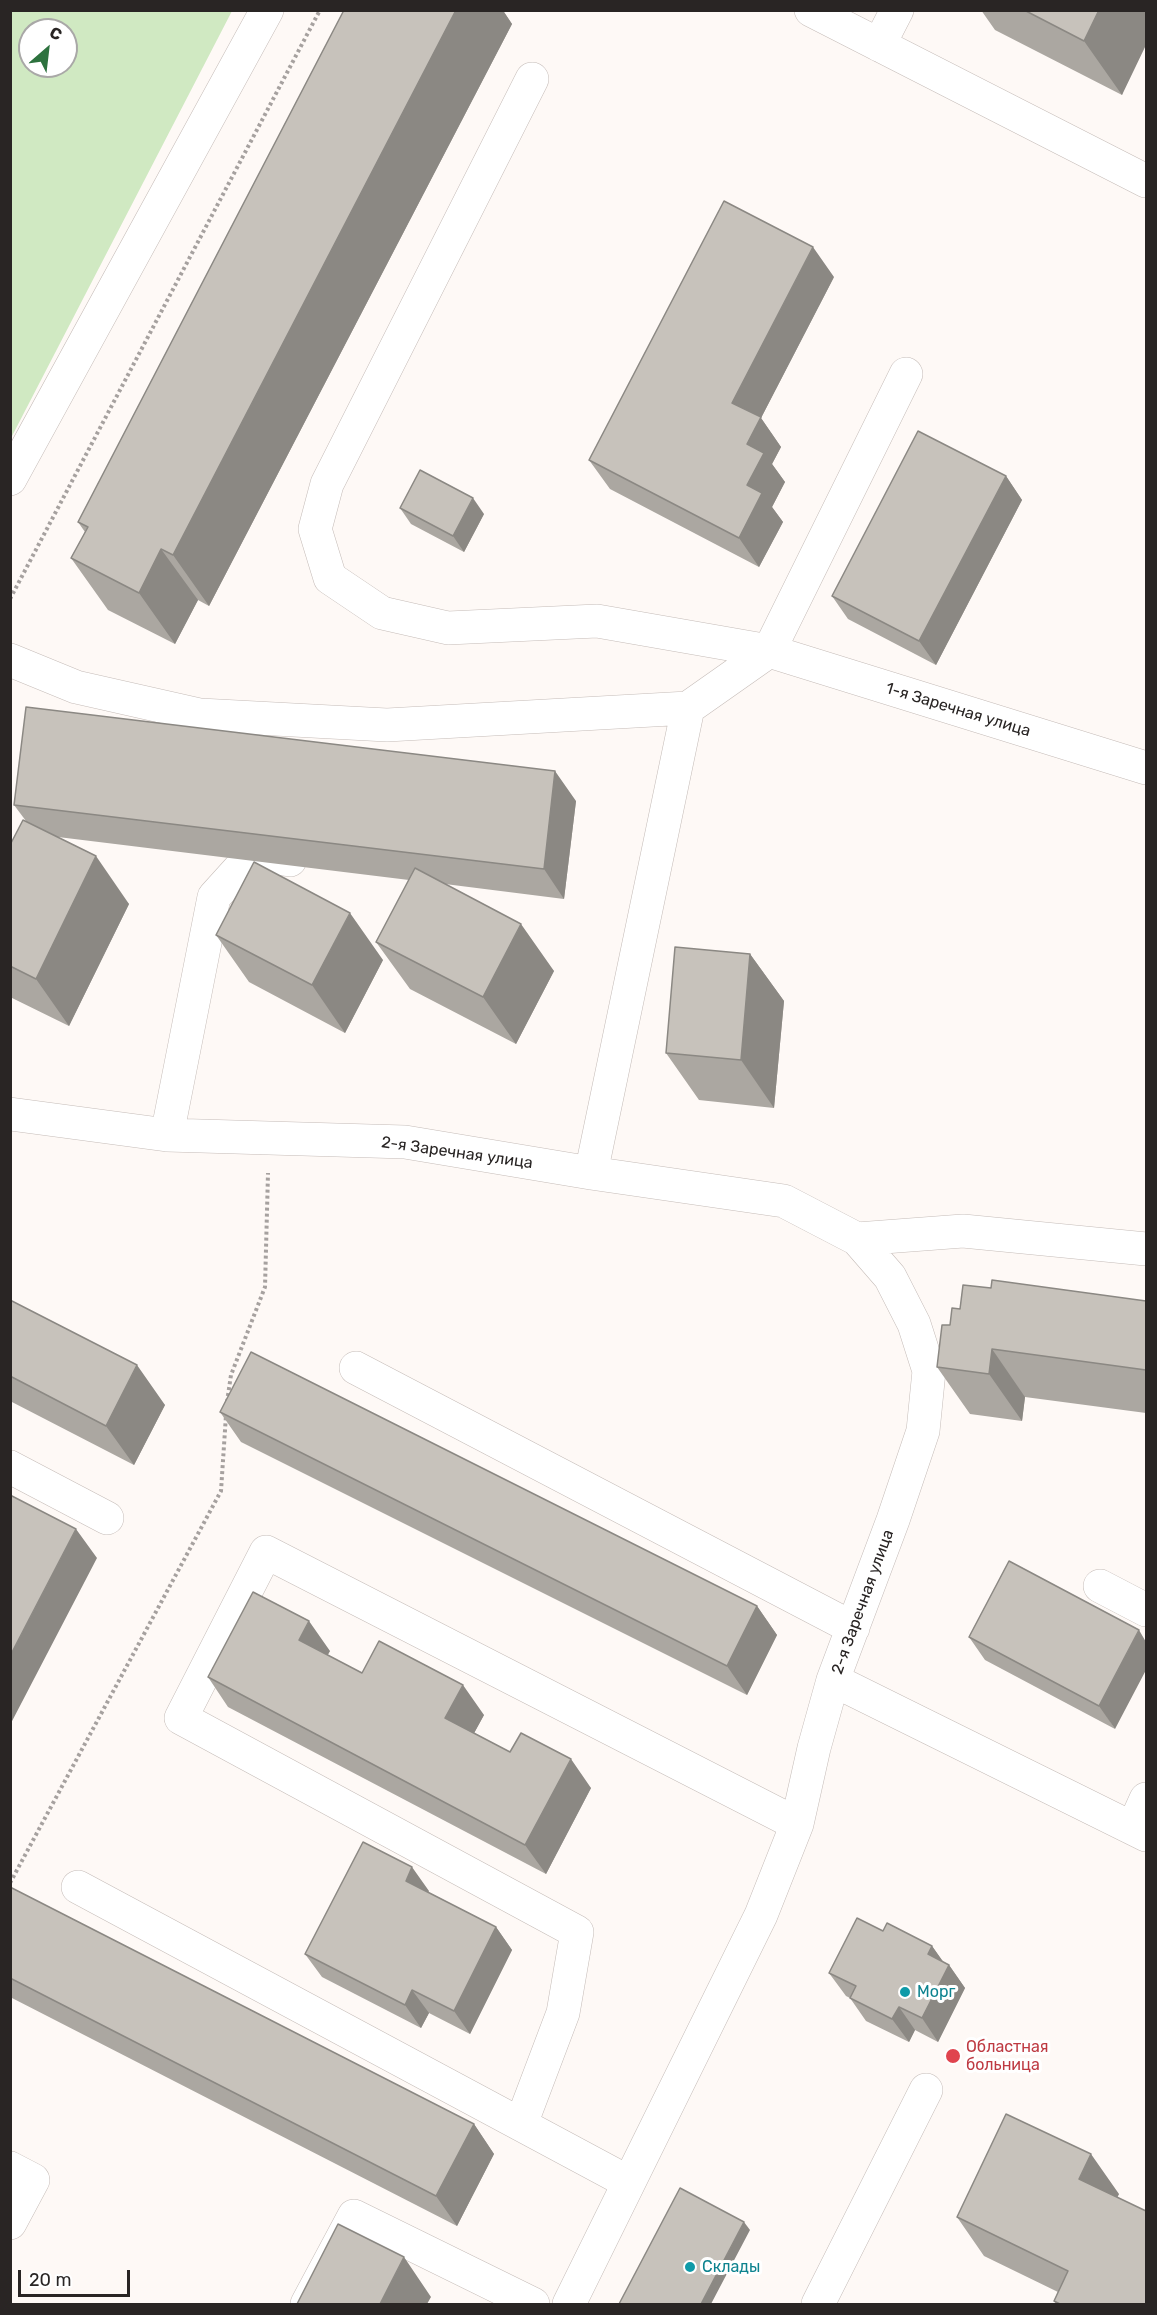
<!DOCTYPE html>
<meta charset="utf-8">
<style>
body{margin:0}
#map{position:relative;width:1157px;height:2315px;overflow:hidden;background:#fef9f6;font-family:Rubik,sans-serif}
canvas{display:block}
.frame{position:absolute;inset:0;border:12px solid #292524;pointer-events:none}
.north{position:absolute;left:18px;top:18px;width:60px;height:60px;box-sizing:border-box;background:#fff;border:2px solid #a9a8a7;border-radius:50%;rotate:28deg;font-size:16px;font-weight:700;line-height:24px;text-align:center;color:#292524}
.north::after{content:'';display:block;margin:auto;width:21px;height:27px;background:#2d723e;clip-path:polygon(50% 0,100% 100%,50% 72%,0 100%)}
.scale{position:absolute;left:18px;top:2270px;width:112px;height:27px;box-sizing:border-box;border:3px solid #292524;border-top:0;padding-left:8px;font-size:18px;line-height:21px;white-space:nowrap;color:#292524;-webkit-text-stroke:4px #fff;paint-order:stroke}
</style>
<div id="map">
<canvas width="1157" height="2315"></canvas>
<div class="frame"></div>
<div class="north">С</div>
<div class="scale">20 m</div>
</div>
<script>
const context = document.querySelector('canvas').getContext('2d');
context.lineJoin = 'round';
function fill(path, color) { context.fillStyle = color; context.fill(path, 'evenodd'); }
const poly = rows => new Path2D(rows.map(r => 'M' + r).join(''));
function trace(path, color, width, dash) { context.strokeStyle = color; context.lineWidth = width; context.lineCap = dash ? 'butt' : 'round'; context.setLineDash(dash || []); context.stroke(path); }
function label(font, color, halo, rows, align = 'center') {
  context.font = font + ' Rubik,sans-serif'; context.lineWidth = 6; context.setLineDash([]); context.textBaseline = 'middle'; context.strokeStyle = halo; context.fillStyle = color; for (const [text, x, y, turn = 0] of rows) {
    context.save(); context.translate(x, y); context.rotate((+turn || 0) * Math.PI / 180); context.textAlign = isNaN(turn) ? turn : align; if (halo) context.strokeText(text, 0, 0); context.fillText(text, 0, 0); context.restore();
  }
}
fill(poly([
 [11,10,232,11,11,438,10,11],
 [30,30,66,30,66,66,30,66]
]), '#d0e9c2');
const minor = poly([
 [811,10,1146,181],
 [879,45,897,10],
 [532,79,327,484,315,529,330,578,382,613,448,628,597,621,769,651,1146,768],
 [10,479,267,10],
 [10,660,76,687,200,715,387,725,688,708],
 [10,1114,167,1135,405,1142,591,1173,784,1201,857,1239,890,1277,914,1324,929,1371,923,1431,893,1520,833,1680,814,1748,797,1824,761,1915,569,2304],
 [167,1135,214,897,252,855,290,860],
 [591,1173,688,708,769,651,906,374],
 [857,1239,963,1231,1146,1249],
 [356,1368,853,1628],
 [10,1467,107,1518],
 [1100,1586,1146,1610],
 [833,1680,1146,1835],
 [1133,1828,1146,1799],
 [78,1887,628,2182],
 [521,2124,563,2013,577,1932,181,1718,266,1552,797,1824],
 [10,2168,33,2180,10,2223],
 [307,2304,354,2216,533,2304],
 [818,2304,926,2090]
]);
trace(minor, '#c5bcb8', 34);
trace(poly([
 [10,599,320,10],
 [227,1402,231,1375,265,1287,268,1173],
 [10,1883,221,1491,226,1415]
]), '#a6a19f', 4, [3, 3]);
trace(minor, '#fff', 33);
fill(poly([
 [344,10,505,10,504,12,512,24,209,606,198,600,175,644,108,610,71,558,85,532,78,522],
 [981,10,1146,10,1122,95,995,30],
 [834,277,761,418,781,447,772,464,785,482,772,507,783,522,759,567,610,489,589,460],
 [1006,476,1022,500,936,665,848,619,832,596],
 [400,508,484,514,464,552,411,524],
 [576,801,564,899,445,884,554,971,516,1044,410,989,376,942,409,880,58,837,129,904,69,1026,10,997,10,845,26,821,14,805],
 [216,935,383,960,345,1033,249,982],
 [750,954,784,1001,774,1108,699,1100,666,1053],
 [991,1288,1146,1301,1146,1413,1025,1397,1022,1421,970,1414,937,1367,950,1325,960,1309],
 [10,1300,165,1405,134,1465,10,1401],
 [220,1412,757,1606,777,1635,747,1695,241,1442],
 [1009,1561,1115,1729,985,1660,969,1637],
 [330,1651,327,1655,362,1673,484,1715,474,1733,510,1752,591,1788,546,1874,228,1707,208,1677],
 [10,1887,474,2124,494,2154,457,2226,10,1997],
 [429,1891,428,1892,496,1927,512,1950,470,2034,429,2013,421,2028,322,1977,305,1954],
 [883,1931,932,1946,943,1962,949,1965,965,1988,938,2042,915,2030,909,2042,866,2021,850,1998,846,1996,829,1973],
 [1119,2194,1117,2197,1146,2304,1056,2304,1054,2301,1058,2292,984,2256,957,2217]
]), '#aba7a1');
fill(poly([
 [456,10,505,10,504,12,512,24,209,606,173,555],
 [1099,10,1146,10,1146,45,1122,95,1084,41],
 [813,247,834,277,761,418,781,447,772,464,785,482,772,507,783,522,759,567,739,538,747,485,747,444,732,403],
 [1006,476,1022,500,936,665,919,641],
 [473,498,484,514,464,552,453,536],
 [161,549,198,600,175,644,139,593],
 [555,771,576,801,564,899,544,869],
 [96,856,129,904,69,1026,36,979],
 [350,913,383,960,345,1033,312,985],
 [521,924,554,971,516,1044,483,997],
 [750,954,784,1001,774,1108,741,1060],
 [992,1349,1025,1397,1022,1421,989,1374],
 [137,1365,165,1405,134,1465,106,1426],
 [76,1529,97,1558,10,1725,10,1656],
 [757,1606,777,1635,747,1695,727,1666],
 [309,1621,330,1651,320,1669,299,1640],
 [1139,1630,1146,1642,1146,1670,1115,1729,1099,1706],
 [463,1685,484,1715,466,1748,445,1718],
 [571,1759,591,1788,546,1874,525,1845],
 [412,1867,429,1891,422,1904,406,1881],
 [496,1927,512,1950,470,2034,454,2011],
 [932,1946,947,1967,949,1965,965,1988,938,2042,922,2018,928,1954],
 [412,1990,429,2013,421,2028,405,2005],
 [899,2007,915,2030,909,2042,892,2019],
 [474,2124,494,2154,457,2226,436,2196],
 [1091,2154,1119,2194,1107,2218,1079,2179],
 [744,2222,750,2230,711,2304,701,2304],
 [404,2257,431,2297,427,2304,380,2304]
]), '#8b8883');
const building = poly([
 [344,10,456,10,173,555,161,549,139,593,71,558,88,527,78,522,344,10],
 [1024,10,1099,10,1084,41,1024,10],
 [724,201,813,247,732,403,761,417,747,444,764,453,747,485,762,493,739,538,589,460,724,201],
 [918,431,1006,476,919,641,832,596,918,431],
 [420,470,473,498,453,536,400,508,420,470],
 [26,707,555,771,544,869,14,805,26,707],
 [23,820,96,856,36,979,10,966,10,845,23,820],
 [254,862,350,913,312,985,216,935,254,862],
 [415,868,521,924,483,997,376,942,415,868],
 [675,947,750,954,741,1060,666,1053,675,947],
 [992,1280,1146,1301,1146,1370,992,1349,989,1374,937,1367,942,1325,950,1325,952,1308,960,1309,963,1285,991,1288,992,1280],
 [10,1300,137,1365,106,1426,10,1376,10,1300],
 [251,1352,757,1606,727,1666,220,1412,251,1352],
 [10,1495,76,1529,10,1656,10,1495],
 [1009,1561,1139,1630,1099,1706,969,1637,1009,1561],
 [253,1592,309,1621,299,1640,362,1673,379,1641,463,1685,445,1718,510,1752,521,1733,571,1759,525,1845,208,1677,253,1592],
 [363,1842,412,1867,406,1881,496,1927,454,2011,412,1990,405,2005,305,1954,363,1842],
 [10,1887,474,2124,436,2196,10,1978,10,1887],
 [857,1918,883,1931,887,1923,932,1946,928,1954,949,1965,922,2018,899,2007,892,2019,850,1998,856,1986,829,1973,857,1918],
 [1006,2114,1091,2154,1079,2179,1146,2211,1146,2304,1060,2304,1054,2301,1068,2271,957,2217,1006,2114],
 [680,2188,744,2222,701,2304,619,2304,680,2188],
 [338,2224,404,2257,380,2304,297,2304,338,2224]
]);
fill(building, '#c7c2bb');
trace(building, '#8b8883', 1.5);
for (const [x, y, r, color] of [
 [905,1992,6,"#0f9aa8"],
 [953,2056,8,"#e0444e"],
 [690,2267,6,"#0f9aa8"]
]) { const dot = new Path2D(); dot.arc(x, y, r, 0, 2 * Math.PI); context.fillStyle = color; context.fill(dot); trace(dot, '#fff', 2); }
label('16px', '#292524', '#fff', [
 ["1-я Заречная улица",958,710,17],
 ["2-я Заречная улица",457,1153,8],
 ["2-я Заречная улица",863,1602,-70]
]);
label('16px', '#0d838f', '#fff', [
 ["Морг",917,1992],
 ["Склады",702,2267]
], 'left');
label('16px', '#be3a42', '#fff', [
 ["Областная",966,2047],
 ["больница",966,2065]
], 'left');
</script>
